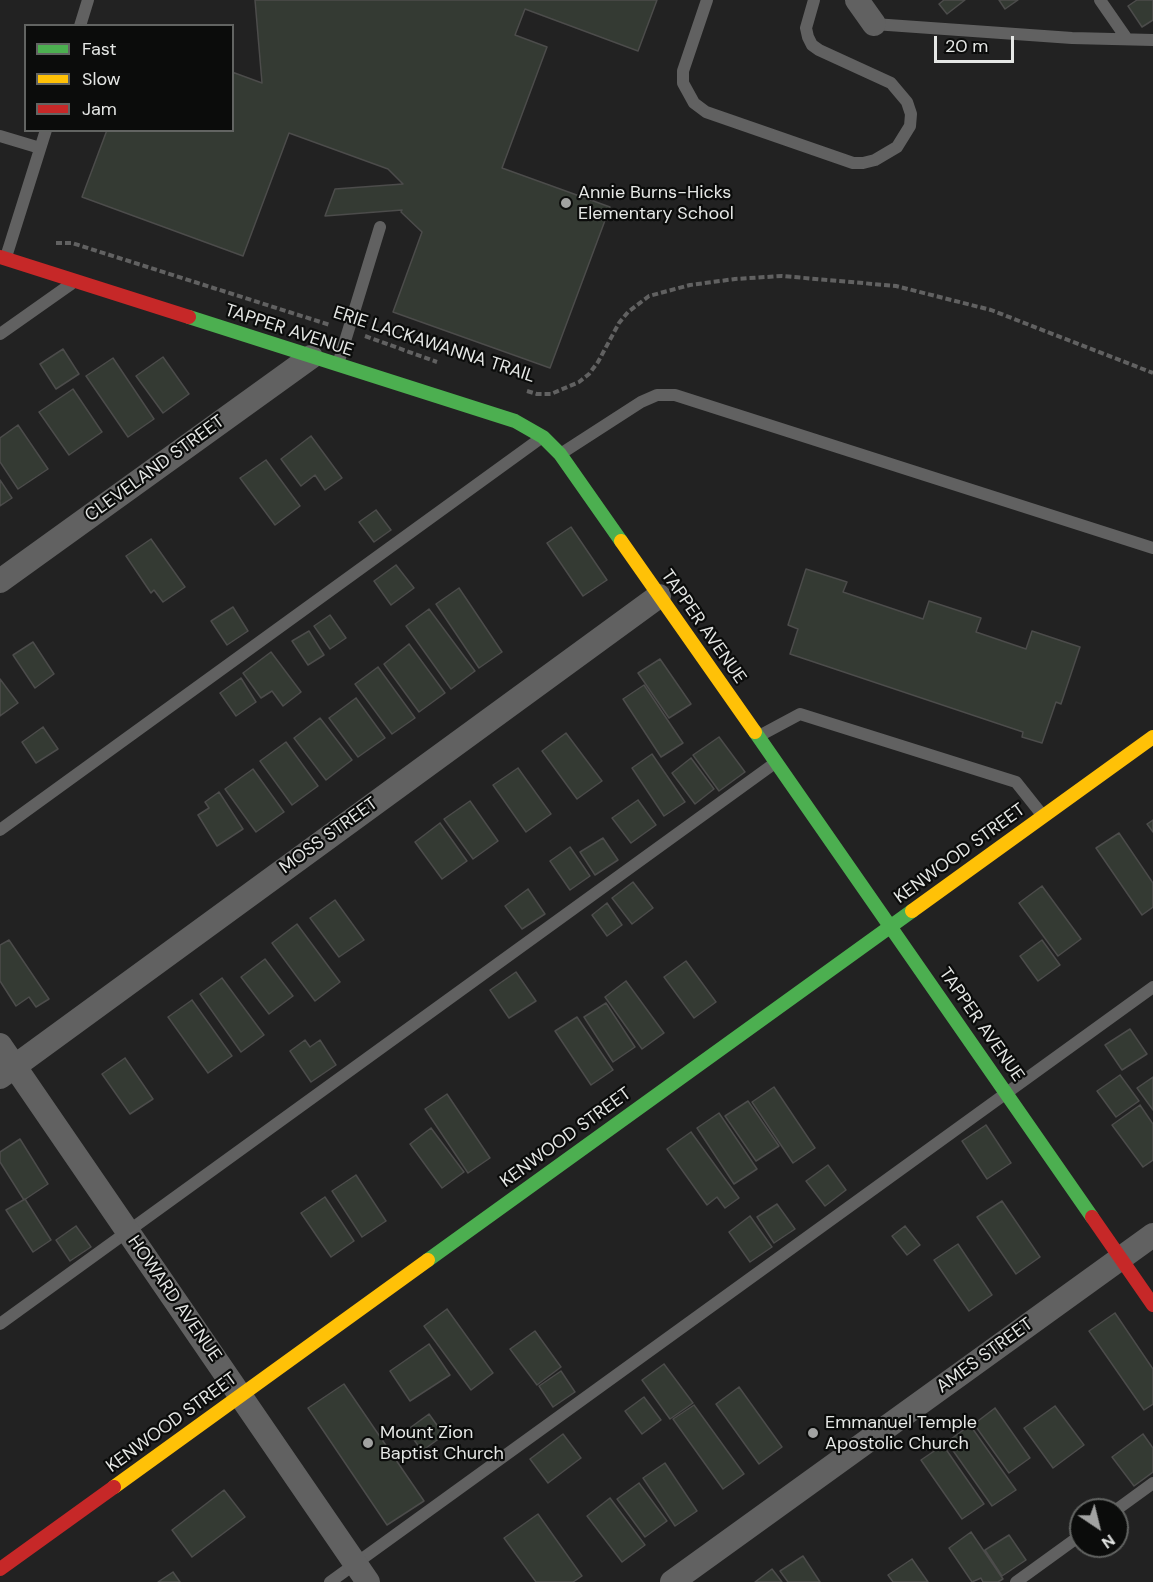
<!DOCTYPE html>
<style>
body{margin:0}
#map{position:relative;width:1153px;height:1582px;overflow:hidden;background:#222;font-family:"DM Sans",sans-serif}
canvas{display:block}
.legend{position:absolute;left:24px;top:24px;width:210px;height:108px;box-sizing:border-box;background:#0b0c0b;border:2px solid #626462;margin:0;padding:8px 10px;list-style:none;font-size:18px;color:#e5e7e5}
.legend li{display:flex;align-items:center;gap:12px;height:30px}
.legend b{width:30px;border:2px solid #626462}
.north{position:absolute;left:1069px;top:1498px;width:60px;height:60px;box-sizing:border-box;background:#0b0c0b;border:2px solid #626462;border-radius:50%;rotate:145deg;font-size:16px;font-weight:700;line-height:24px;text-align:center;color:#e5e7e5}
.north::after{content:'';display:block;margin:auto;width:21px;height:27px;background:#a1a2a1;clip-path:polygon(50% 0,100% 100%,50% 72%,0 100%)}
.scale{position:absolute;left:934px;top:36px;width:80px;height:27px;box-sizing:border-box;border:3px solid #e5e7e5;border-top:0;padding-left:8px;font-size:18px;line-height:21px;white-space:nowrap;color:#e5e7e5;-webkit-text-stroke:4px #0b0c0b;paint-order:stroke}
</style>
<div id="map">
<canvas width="1153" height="1582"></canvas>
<ul class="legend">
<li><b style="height:8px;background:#4caf50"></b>Fast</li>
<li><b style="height:8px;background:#ffc107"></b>Slow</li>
<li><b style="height:8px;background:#c62828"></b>Jam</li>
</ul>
<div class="north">N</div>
<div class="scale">20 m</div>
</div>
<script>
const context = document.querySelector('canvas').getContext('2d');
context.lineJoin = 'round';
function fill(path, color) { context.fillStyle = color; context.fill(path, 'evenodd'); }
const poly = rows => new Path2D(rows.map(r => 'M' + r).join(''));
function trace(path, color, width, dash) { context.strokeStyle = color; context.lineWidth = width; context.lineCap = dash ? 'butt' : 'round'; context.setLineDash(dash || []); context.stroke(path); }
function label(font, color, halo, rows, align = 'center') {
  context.font = font + ' "DM Sans",sans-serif'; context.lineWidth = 4.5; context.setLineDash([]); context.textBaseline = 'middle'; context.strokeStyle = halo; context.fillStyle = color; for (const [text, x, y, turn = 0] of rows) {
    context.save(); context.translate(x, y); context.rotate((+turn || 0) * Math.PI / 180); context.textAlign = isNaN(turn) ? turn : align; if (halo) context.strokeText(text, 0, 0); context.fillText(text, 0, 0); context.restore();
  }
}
const building = poly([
 [255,0,657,0,638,51,525,9,515,35,547,47,502,168,610,207,550,368,393,312,422,232,401,212,402,210,325,216,335,189,403,184,388,169,289,133,243,256,82,197,107,130,232,130,232,72,262,83,255,0],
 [944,0,965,0,947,14,939,4,944,0],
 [999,0,1018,0,1005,9,999,0],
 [1137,0,1153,0,1153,20,1142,27,1128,6,1137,0],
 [63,349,79,374,56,389,40,364,63,349],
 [163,357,189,394,163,413,136,376,163,357],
 [113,358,154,419,128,437,86,376,113,358],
 [73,389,102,432,69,455,39,412,73,389],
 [18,425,48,469,18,489,0,462,0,438,18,425],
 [311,436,342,478,325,490,315,475,301,486,281,459,311,436],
 [266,460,300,506,275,525,240,478,266,460],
 [0,480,12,498,0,506,0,480],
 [376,510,391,530,374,542,359,522,376,510],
 [571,527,607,580,583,596,547,543,571,527],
 [151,539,185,587,163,602,154,590,151,593,126,556,151,539],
 [396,565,414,588,391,605,374,581,396,565],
 [806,569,847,582,843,592,923,619,929,601,981,618,976,632,1026,649,1032,631,1080,647,1061,704,1056,702,1042,743,1022,737,1023,732,790,654,798,629,788,625,806,569],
 [459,588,502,652,479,668,436,604,459,588],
 [233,607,248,631,227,645,211,621,233,607],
 [429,609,475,671,451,689,406,626,429,609],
 [330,615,346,638,330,649,314,626,330,615],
 [309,631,324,655,308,665,292,641,309,631],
 [33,642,54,674,35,688,13,655,33,642],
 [409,644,445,693,419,712,384,664,409,644],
 [271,652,301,692,283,706,272,691,261,698,243,673,271,652],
 [660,659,691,704,669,718,638,673,660,659],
 [378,667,415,718,392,734,355,684,378,667],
 [241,678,256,702,236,716,220,693,241,678],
 [0,679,18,703,0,716,0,679],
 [644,685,683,743,661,757,623,699,644,685],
 [356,698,385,738,358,757,329,718,356,698],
 [320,718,352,760,326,780,294,738,320,718],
 [43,727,58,749,36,763,22,742,43,727],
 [566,733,602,781,577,799,542,751,566,733],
 [719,737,745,772,719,791,693,755,719,737],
 [286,742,318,786,292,805,260,761,286,742],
 [652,754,685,802,664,816,632,768,652,754],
 [691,758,714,789,695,804,672,773,691,758],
 [518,768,551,814,526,832,493,785,518,768],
 [253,769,284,812,256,832,225,789,253,769],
 [219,792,243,829,217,846,198,815,209,808,205,802,219,792],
 [638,800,656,825,631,843,612,818,638,800],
 [470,801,498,841,473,859,444,819,470,801],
 [1153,820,1153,832,1147,824,1153,820],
 [440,823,467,861,442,879,415,842,440,823],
 [1119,833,1153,883,1153,907,1142,915,1096,848,1119,833],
 [603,838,618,860,595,875,580,852,603,838],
 [570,847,590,876,570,890,550,861,570,847],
 [633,882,653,908,632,924,612,898,633,882],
 [1042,886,1081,939,1058,956,1019,903,1042,886],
 [528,889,545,914,522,929,505,906,528,889],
 [335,900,364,940,339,957,310,918,335,900],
 [607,903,622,925,607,936,592,915,607,903],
 [297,924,340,982,315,1001,272,943,297,924],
 [9,940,49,999,36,1007,29,997,16,1006,0,981,0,945,9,940],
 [1042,940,1060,965,1038,981,1020,956,1042,940],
 [265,959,293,996,269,1014,241,977,265,959],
 [686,961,716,1002,694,1018,664,977,686,961],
 [516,972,536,1001,509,1018,490,990,516,972],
 [222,978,264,1035,241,1052,200,994,222,978],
 [626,981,664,1033,642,1049,605,997,626,981],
 [192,1000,232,1056,208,1073,168,1017,192,1000],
 [606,1003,635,1047,613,1062,584,1017,606,1003],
 [577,1017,613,1070,591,1085,555,1031,577,1017],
 [1130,1029,1147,1054,1122,1070,1105,1045,1130,1029],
 [305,1040,310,1047,320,1040,336,1065,311,1082,290,1051,305,1040],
 [125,1058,153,1099,130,1114,102,1074,125,1058],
 [1120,1075,1139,1101,1116,1117,1097,1091,1120,1075],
 [1153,1077,1153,1110,1137,1088,1153,1077],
 [774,1087,815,1148,793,1163,752,1102,774,1087],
 [447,1094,490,1158,468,1173,425,1109,447,1094],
 [748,1101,779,1146,756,1161,725,1116,748,1101],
 [1140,1105,1153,1124,1153,1160,1143,1167,1112,1125,1140,1105],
 [719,1113,757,1169,734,1184,697,1128,719,1113],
 [986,1125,1011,1163,987,1179,962,1141,986,1125],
 [431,1128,464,1172,442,1188,410,1144,431,1128],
 [691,1132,739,1198,725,1208,717,1197,707,1205,667,1149,691,1132],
 [20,1139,48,1184,24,1200,0,1162,0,1152,20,1139],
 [828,1165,846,1190,825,1206,806,1181,828,1165],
 [356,1175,386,1221,362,1237,332,1191,356,1175],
 [325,1197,354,1241,331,1257,301,1213,325,1197],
 [25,1199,51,1240,33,1252,6,1210,25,1199],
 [1002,1201,1040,1257,1016,1274,977,1217,1002,1201],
 [777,1204,795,1229,774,1243,757,1217,777,1204],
 [750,1216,772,1247,750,1262,729,1232,750,1216],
 [76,1226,91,1247,70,1261,56,1240,76,1226],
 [905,1226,920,1245,907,1255,892,1236,905,1226],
 [958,1244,992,1295,969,1311,934,1260,958,1244],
 [447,1309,493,1373,471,1390,424,1326,447,1309],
 [1115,1313,1153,1369,1153,1404,1144,1410,1089,1331,1115,1313],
 [535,1331,561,1367,537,1385,510,1349,535,1331],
 [429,1344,450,1375,410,1401,390,1371,429,1344],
 [664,1364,693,1403,670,1419,642,1380,664,1364],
 [561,1371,575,1392,553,1407,539,1386,561,1371],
 [344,1384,424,1501,387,1525,308,1408,344,1384],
 [739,1387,782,1447,759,1464,716,1404,739,1387],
 [644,1397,661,1420,642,1434,625,1411,644,1397],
 [694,1405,744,1474,723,1489,673,1419,694,1405],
 [1055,1406,1084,1445,1053,1468,1024,1428,1055,1406],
 [995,1408,1030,1458,1009,1473,974,1424,995,1408],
 [429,1414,444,1435,422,1451,407,1430,429,1414],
 [970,1425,1016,1490,992,1506,947,1442,970,1425],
 [563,1434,581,1458,548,1483,530,1459,563,1434],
 [1143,1434,1153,1448,1153,1472,1134,1486,1112,1457,1143,1434],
 [943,1445,984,1504,962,1519,921,1460,943,1445],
 [665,1463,697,1511,675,1526,643,1478,665,1463],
 [639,1483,667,1521,645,1537,617,1499,639,1483],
 [224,1490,245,1517,192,1557,172,1530,224,1490],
 [610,1498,645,1545,622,1562,587,1516,610,1498],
 [538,1514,582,1576,573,1582,536,1582,504,1538,538,1514],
 [971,1532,1003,1579,998,1582,983,1582,981,1578,972,1582,949,1548,971,1532],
 [1009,1535,1026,1560,1002,1576,985,1550,1009,1535],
 [803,1556,820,1582,788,1582,780,1571,803,1556],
 [912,1559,928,1582,893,1582,888,1575,912,1559],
 [772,1569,782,1582,755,1582,772,1569],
 [173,1572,180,1582,158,1582,173,1572]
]);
fill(building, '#343a33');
trace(building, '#4c4c4b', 1.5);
trace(poly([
 [56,243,72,243,330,325],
 [365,336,437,362],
 [527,391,537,394,551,394,579,382,589,374,598,362,619,323,628,312,649,296,690,285,735,279,782,276,896,286,991,310,1153,373]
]), '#616161', 4, [6, 3]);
trace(poly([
 [707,0,683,71,683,83,694,103,706,112,853,163,863,163,875,160,897,147,910,126,911,114,907,102,891,83,819,50,812,45,808,37,806,28,814,0],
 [1100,0,1127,39],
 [874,24,1072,38,1153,40],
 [80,26,88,0],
 [0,136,40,148],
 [6,257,46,130],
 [0,334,71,284],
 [338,364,380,227],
 [562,453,641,402,657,395,675,395,1153,548],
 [759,736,800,714,1016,782,1043,816],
 [0,830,541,438],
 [0,1324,775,763],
 [1116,1510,1153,1483],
 [330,1582,1153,987],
 [1016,1582,1081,1535]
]), '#616161', 12);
trace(poly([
 [857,0,874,24],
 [0,581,311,357],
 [0,1045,368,1582],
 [0,1077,659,596],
 [672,1582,1153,1235]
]), '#616161', 24);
trace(poly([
 [189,317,515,421,543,437,560,454,621,541],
 [755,732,1092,1217],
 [428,1260,912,911]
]), '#4caf50', 14);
trace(poly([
 [621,541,755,732],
 [912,911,1153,737],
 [114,1487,428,1260]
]), '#ffc107', 14);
trace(poly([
 [0,257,189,317],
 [1092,1217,1153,1305],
 [0,1569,114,1487]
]), '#c62828', 14);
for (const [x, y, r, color] of [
 [566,203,6,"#a1a2a1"],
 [813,1433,6,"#a1a2a1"],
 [368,1443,6,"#a1a2a1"]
]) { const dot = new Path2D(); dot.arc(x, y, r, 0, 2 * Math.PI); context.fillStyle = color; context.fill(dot); trace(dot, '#0b0c0b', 2); }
label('18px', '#e5e7e5', '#0b0c0b', [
 ["Annie Burns-Hicks",578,193],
 ["Elementary School",578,214],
 ["Emmanuel Temple",825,1423],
 ["Apostolic Church",825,1444],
 ["Mount Zion",380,1433],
 ["Baptist Church",380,1454]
], 'left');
label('18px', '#e5e7e5', '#0b0c0b', [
 ["TAPPER AVENUE",289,331,18],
 ["ERIE LACKAWANNA TRAIL",434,345,18],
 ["CLEVELAND STREET",155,469,-36],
 ["TAPPER AVENUE",703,627,55],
 ["MOSS STREET",329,836,-36],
 ["KENWOOD STREET",960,854,-36],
 ["TAPPER AVENUE",981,1025,55],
 ["KENWOOD STREET",566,1138,-36],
 ["HOWARD AVENUE",174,1299,55],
 ["AMES STREET",985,1356,-36],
 ["KENWOOD STREET",172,1423,-36]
]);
</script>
